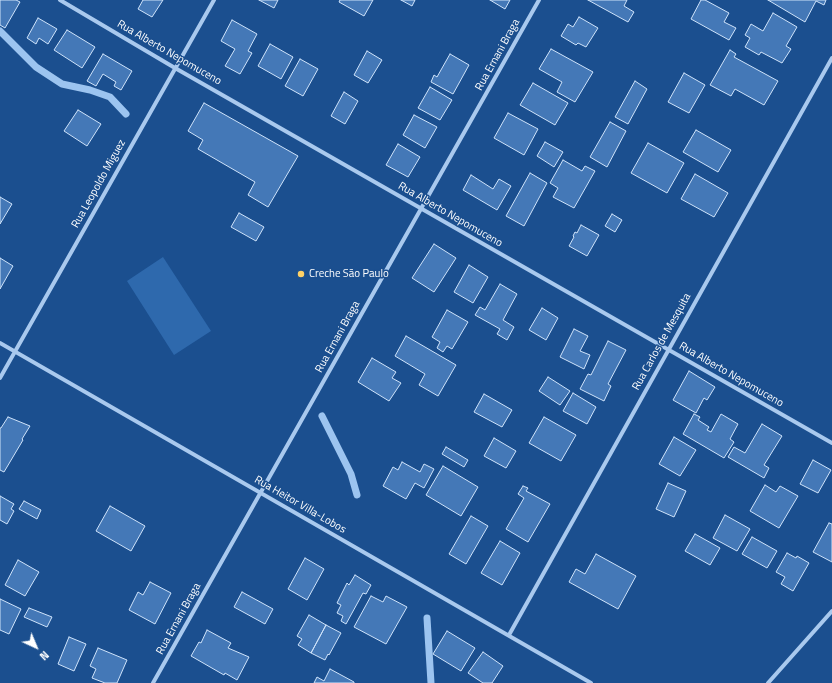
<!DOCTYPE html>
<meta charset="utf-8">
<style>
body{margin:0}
#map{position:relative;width:832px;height:683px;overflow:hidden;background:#1b4f8f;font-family:"Titillium Web",sans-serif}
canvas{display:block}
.north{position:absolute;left:16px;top:627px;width:40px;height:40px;-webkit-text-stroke:3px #1b4f8f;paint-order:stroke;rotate:136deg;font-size:11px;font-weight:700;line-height:16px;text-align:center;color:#fff}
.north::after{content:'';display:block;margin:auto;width:14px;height:18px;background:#fff;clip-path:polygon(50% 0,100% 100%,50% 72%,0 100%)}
</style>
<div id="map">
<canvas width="832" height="683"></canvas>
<div class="north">N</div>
</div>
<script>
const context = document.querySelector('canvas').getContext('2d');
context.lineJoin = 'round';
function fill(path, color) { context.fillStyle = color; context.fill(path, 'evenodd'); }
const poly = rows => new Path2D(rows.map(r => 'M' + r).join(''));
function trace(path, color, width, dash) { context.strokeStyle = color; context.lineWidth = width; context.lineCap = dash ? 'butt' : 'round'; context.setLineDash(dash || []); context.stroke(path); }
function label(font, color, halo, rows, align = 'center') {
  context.font = font + ' "Titillium Web",sans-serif'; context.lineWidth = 3; context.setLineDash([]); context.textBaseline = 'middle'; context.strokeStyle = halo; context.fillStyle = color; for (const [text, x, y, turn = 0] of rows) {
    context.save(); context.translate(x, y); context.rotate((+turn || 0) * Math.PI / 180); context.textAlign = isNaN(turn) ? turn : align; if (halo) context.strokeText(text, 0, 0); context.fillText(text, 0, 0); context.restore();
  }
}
fill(poly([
 [163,257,211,331,174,355,127,281]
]), '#2e69ad');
trace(poly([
 [0,31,36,67,62,84,90,90,110,97,126,114],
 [322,416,351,474,357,495],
 [427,618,431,683]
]), '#9cc4f0', 7);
const building = poly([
 [0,0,16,0,20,2,5,28,0,25,0,0],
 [143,0,163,0,152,17,138,9,143,0],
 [259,0,278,0,274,8,259,0],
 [340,0,373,0,364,16,339,2,340,0],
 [401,0,415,0,412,6,401,0],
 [490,0,510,0,505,9,490,0],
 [588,0,627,0,624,6,634,12,628,22,588,0],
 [701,0,705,0,729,13,724,22,736,28,729,40,691,19,701,0],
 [768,0,826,0,824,5,816,1,805,22,768,0],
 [773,13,797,27,786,46,791,49,782,63,761,52,759,55,745,47,750,38,745,35,751,24,763,31,773,13],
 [579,17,598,28,586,47,578,43,576,45,561,36,568,24,573,27,579,17],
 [38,18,57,29,48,44,39,38,36,44,27,38,38,18],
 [232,20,257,34,248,51,252,53,240,74,225,66,235,49,221,41,232,20],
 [67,30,95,47,82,68,54,50,67,30],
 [270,44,293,57,281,79,258,66,270,44],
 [551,49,593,72,575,102,557,92,562,82,539,69,551,49],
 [730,50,736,54,734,57,778,81,764,105,735,89,731,96,710,85,730,50],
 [367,51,382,60,368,83,354,75,367,51],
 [103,54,132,71,121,90,114,86,116,82,103,74,96,86,87,81,103,54],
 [450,54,469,65,453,94,431,82,434,75,437,77,450,54],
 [300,59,318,69,303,96,285,86,300,59],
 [684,73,705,85,689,113,668,102,684,73],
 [635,81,647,89,628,124,615,117,635,81],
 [533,83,568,103,555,125,520,105,533,83],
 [430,87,452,100,440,120,418,108,430,87],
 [344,92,358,101,345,124,331,116,344,92],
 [204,103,298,156,268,207,248,195,255,182,198,149,203,140,188,131,204,103],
 [78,110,101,124,87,146,64,131,78,110],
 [508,113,538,129,524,155,494,138,508,113],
 [414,115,437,127,425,148,403,135,414,115],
 [610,122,626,131,607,167,590,157,610,122],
 [696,130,731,150,718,172,683,152,696,130],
 [545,142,563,152,554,167,537,156,545,142],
 [648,143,684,163,667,193,631,173,648,143],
 [398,144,420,157,408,177,386,165,398,144],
 [563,160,582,171,585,166,595,171,574,208,553,197,558,188,550,183,563,160],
 [530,173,547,183,524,226,506,216,530,173],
 [695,174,728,193,714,217,681,199,695,174],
 [471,175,493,189,499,179,511,186,497,210,463,190,471,175],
 [0,197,12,204,0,224,0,197],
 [239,213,264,227,256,241,231,227,239,213],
 [612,214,622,220,615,232,605,226,612,214],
 [581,225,599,235,587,256,569,246,574,237,573,236,575,232,577,233,581,225],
 [434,244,456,258,434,292,412,278,434,244],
 [0,258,13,266,0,289,0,258],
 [469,265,488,277,473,303,454,292,469,265],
 [500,284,517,294,503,320,514,327,507,340,497,334,500,329,475,315,480,307,485,310,500,284],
 [542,308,558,318,546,340,529,330,542,308],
 [447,310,468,322,452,349,447,346,443,352,437,348,440,342,432,337,447,310],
 [574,329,588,336,580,351,590,355,584,369,560,357,574,329],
 [406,336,456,365,438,396,419,385,425,374,395,356,406,336],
 [608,341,626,350,608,384,611,386,604,401,580,389,588,374,591,375,608,341],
 [372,358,396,372,392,378,401,383,389,401,358,382,372,358],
 [689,371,715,387,707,400,704,398,696,413,673,400,689,371],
 [548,377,570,391,560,405,539,391,548,377],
 [573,393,596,407,587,424,563,411,573,393],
 [484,394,512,410,502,427,474,412,484,394],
 [694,414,700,417,698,420,709,427,707,430,711,432,721,414,738,424,730,439,734,442,724,458,683,434,694,414],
 [8,417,30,426,22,439,23,440,4,472,0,470,0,428,1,428,8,417],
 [544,417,576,435,561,461,529,443,544,417],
 [762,424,782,436,764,465,769,468,764,478,728,457,734,447,745,453,762,424],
 [674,437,696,450,680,476,659,464,674,437],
 [494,438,516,451,506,468,484,456,494,438],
 [446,447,468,460,464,467,442,454,446,447],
 [813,460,831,470,818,493,800,484,813,460],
 [402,462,420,472,424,464,434,469,424,488,415,483,406,499,383,486,393,467,398,470,402,462],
 [443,466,478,487,461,516,426,495,443,466],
 [668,483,686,491,674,517,656,509,668,483],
 [765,485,776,492,780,486,798,496,779,528,750,511,765,485],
 [523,486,528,488,526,491,550,504,528,542,506,529,524,498,518,494,523,486],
 [0,496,14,504,11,509,14,511,7,524,0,520,0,496],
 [24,501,41,510,37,519,19,509,24,501],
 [110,506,145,526,131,551,96,531,110,506],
 [725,515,750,529,737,551,713,538,725,515],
 [471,516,488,526,466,564,449,554,471,516],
 [829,523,832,524,832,562,813,552,829,523],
 [695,534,720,548,710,565,685,551,695,534],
 [752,537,777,551,767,568,742,554,752,537],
 [500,541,520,553,502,585,481,573,500,541],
 [787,553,796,558,797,556,809,563,793,591,781,584,785,577,776,572,787,553],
 [596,554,636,576,618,609,569,582,576,569,585,574,596,554],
 [305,558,324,569,307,600,288,589,305,558],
 [18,560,39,572,25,596,5,585,18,560],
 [355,575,371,585,366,594,363,593,346,624,341,621,343,616,337,613,341,605,337,603,347,583,349,585,355,575],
 [150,582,171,593,155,624,129,610,138,592,143,595,150,582],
 [242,592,273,609,265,624,234,607,242,592],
 [371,596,383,602,386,596,407,607,386,644,354,627,371,596],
 [0,599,21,609,9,634,0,630,0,599],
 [29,608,52,617,47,627,24,617,29,608],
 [309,615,326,625,311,653,298,645,302,639,297,636,309,615],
 [326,625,341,633,329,655,328,654,325,660,311,653,326,625],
 [207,630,231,643,228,648,249,657,237,680,225,673,224,675,191,656,199,642,201,643,207,630],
 [447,631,475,648,461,671,433,654,447,631],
 [69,637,86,644,74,671,58,664,69,637],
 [98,648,127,660,117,683,105,683,92,678,96,669,90,666,98,648],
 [483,652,503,666,492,683,483,683,468,673,483,652],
 [330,669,354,682,354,683,314,683,317,677,324,681,330,669]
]);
fill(building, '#4478b7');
trace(building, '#cfe3fa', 1);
trace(poly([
 [60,0,175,68,832,443],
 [0,343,591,683],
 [0,378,214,0],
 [509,635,832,58],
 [153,683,539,0],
 [768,683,832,611]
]), '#a9c9ee', 4);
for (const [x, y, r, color] of [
 [301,274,4,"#ffd166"]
]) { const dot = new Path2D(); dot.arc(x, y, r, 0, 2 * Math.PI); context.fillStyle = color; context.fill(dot); trace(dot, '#1b4f8f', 1.5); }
label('11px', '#fff', '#1b4f8f', [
 ["Rua Alberto Nepomuceno",169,53,30],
 ["Rua Ernani Braga",498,55,-61],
 ["Rua Leopoldo Miguez",99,184,-61],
 ["Rua Alberto Nepomuceno",450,215,30],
 ["Rua Ernani Braga",338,337,-61],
 ["Rua Carlos de Mesquita",662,342,-61],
 ["Rua Alberto Nepomuceno",731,375,30],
 ["Rua Heitor Villa-Lobos",300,505,30],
 ["Rua Ernani Braga",179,619,-61]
]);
label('11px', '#fff', '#1b4f8f', [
 ["Creche São Paulo",309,274]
], 'left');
</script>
